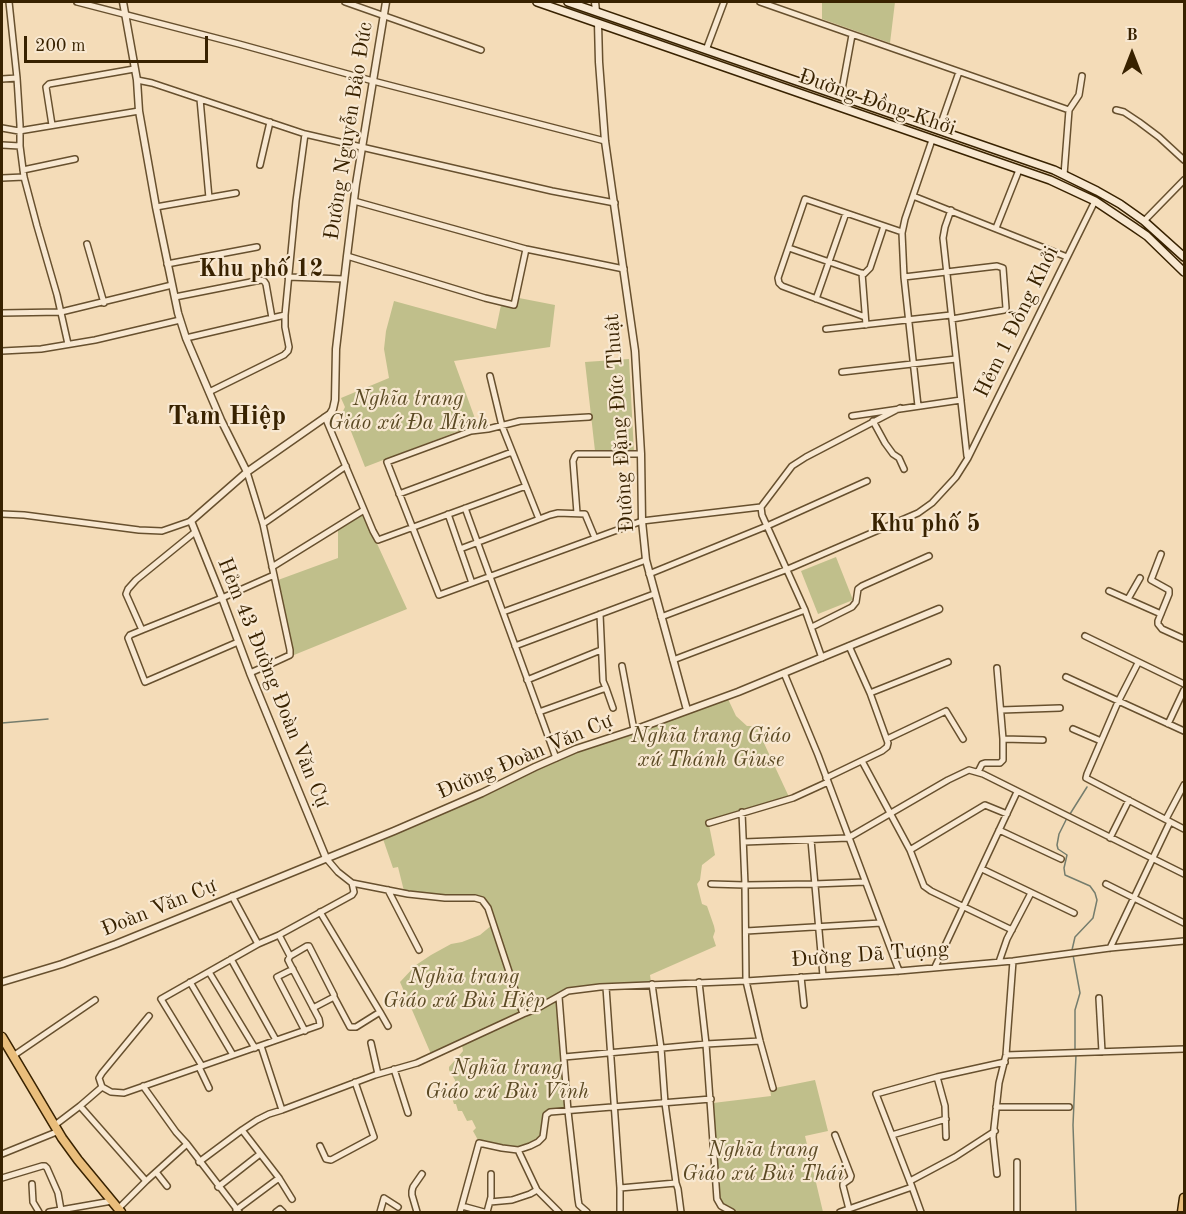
<!DOCTYPE html>
<meta charset="utf-8">
<style>
body{margin:0}
#map{position:relative;width:1186px;height:1214px;overflow:hidden;background:#f4dcb8;font-family:"Old Standard TT",serif}
canvas{display:block}
.frame{position:absolute;inset:0;border:3px solid #382200;pointer-events:none}
.north{position:absolute;left:1102px;top:24px;width:60px;height:60px;-webkit-text-stroke:4px #f8e8d1;paint-order:stroke;rotate:0deg;font-size:16px;font-weight:700;line-height:24px;text-align:center;color:#382200}
.north::after{content:'';display:block;margin:auto;width:21px;height:27px;background:#382200;clip-path:polygon(50% 0,100% 100%,50% 72%,0 100%)}
.scale{position:absolute;left:24px;top:36px;width:184px;height:27px;box-sizing:border-box;border:3px solid #382200;border-top:0;padding-left:8px;font-size:18px;line-height:21px;white-space:nowrap;color:#382200;-webkit-text-stroke:4px #f8e8d1;paint-order:stroke}
</style>
<div id="map">
<canvas width="1186" height="1214"></canvas>
<div class="frame"></div>
<div class="north">B</div>
<div class="scale">200 m</div>
</div>
<script>
const context = document.querySelector('canvas').getContext('2d');
context.lineJoin = 'round';
function fill(path, color) { context.fillStyle = color; context.fill(path, 'evenodd'); }
const poly = rows => new Path2D(rows.map(r => 'M' + r).join(''));
function trace(path, color, width, dash) { context.strokeStyle = color; context.lineWidth = width; context.lineCap = dash ? 'butt' : 'round'; context.setLineDash(dash || []); context.stroke(path); }
function label(font, color, halo, rows, align = 'center') {
  context.font = font + ' "Old Standard TT",serif'; context.lineWidth = 4.5; context.setLineDash([]); context.textBaseline = 'middle'; context.strokeStyle = halo; context.fillStyle = color; for (const [text, x, y, turn = 0] of rows) {
    context.save(); context.translate(x, y); context.rotate((+turn || 0) * Math.PI / 180); context.textAlign = isNaN(turn) ? turn : align; if (halo) context.strokeText(text, 0, 0); context.fillText(text, 0, 0); context.restore();
  }
}
fill(poly([
 [822,2,895,2,890,43,822,19],
 [519,298,555,305,550,347,454,361,477,424,365,467,343,411,345,407,341,398,389,378,384,349,386,331,394,301,496,329,501,305,516,308],
 [629,359,634,452,595,451,585,362],
 [363,513,407,609,294,655,278,580,338,558,338,529],
 [836,557,853,600,818,614,801,571],
 [728,699,736,716,747,726,756,726,789,797,708,820,715,855,702,865,700,880,697,884,702,904,707,906,714,926,715,931,713,937,716,946,650,975,651,982,602,985,568,989,562,991,543,1003,525,1011,490,908,487,902,404,891,398,867,393,868,383,839,483,796,536,770,577,752,641,731],
 [492,925,521,1013,431,1054,400,982,416,965,431,955,451,944,462,942,480,935],
 [558,1000,566,1109,550,1110,541,1136,540,1138,530,1143,518,1147,502,1146,478,1140,473,1131,476,1128,472,1120,467,1121,462,1111,458,1111,456,1104,454,1104,453,1101,455,1098,454,1092,455,1080,449,1070,449,1067,463,1051,462,1045,524,1016,538,1011],
 [815,1080,828,1131,805,1136,823,1212,735,1212,722,1204,720,1196,713,1103,771,1096,770,1089]
]), '#c0bf8b');
trace(poly([
 [2,723,48,719],
 [1070,814,1087,787],
 [1067,818,1059,834,1057,845,1058,849,1067,855,1064,868,1065,875,1090,886,1095,893,1097,900,1093,918,1075,937,1072,950],
 [1073,955,1080,993,1075,1010,1075,1050],
 [1076,1055,1073,1125,1076,1212]
]), '#757d6d', 1.5);
const minor = poly([
 [9,2,17,78,20,125,20,146,24,177,37,226,57,295,68,344],
 [77,2,239,44,373,81,605,141],
 [345,2,481,50],
 [760,2,1069,110],
 [706,50,724,2],
 [2,79,17,78],
 [137,80,152,83,305,134,552,191,615,203],
 [841,95,852,35],
 [200,99,209,198],
 [1116,110,1124,112,1139,122,1159,137,1184,160],
 [52,125,46,87,49,84,134,69],
 [2,128,19,131,139,111],
 [939,129,959,72],
 [2,145,20,146],
 [260,165,270,122],
 [23,170,75,159],
 [1064,175,1069,110,1079,95,1082,76],
 [2,178,24,177],
 [913,196,1067,257],
 [354,201,526,249,624,269],
 [156,207,236,193],
 [951,210,945,227,943,238,967,456],
 [1144,221,1184,180],
 [996,228,1019,170],
 [87,244,104,303],
 [789,248,864,274,870,268,884,226],
 [347,256,485,298,514,305,526,249],
 [167,264,257,247],
 [862,273,866,325],
 [288,277,344,279],
 [904,277,997,266,1003,268,1006,308,1004,310,952,319],
 [175,297,261,280,264,281,266,284,272,318],
 [816,299,846,213],
 [2,313,61,312,172,285],
 [865,317,782,286,779,283,778,278,805,199,902,232],
 [826,329,951,315],
 [186,338,285,315,296,201,305,134],
 [2,351,41,349,95,340,180,320],
 [842,372,956,359],
 [490,376,502,426,539,519],
 [209,392,284,355,288,351,289,347,285,327,285,315],
 [918,406,904,277,902,233,905,219,932,140],
 [852,416,961,400],
 [325,417,373,531,378,540,526,486],
 [589,417,520,421,488,429,471,431,387,462,439,595,642,521,761,507],
 [873,421,885,443,893,454,899,458,904,469],
 [247,472,263,524,290,650,290,655,277,661,250,673],
 [399,494,512,452],
 [465,508,556,758],
 [577,513,573,461,575,456,577,454,641,454],
 [2,514,24,515,139,530,162,531,191,521],
 [448,514,472,583],
 [263,524,346,466],
 [460,549,550,515,558,513,585,514,595,538],
 [1161,554,1151,580,1169,590,1169,594,1158,621,1158,624,1162,629,1184,639],
 [272,567,364,510],
 [649,574,767,526,867,481],
 [1109,591,1161,614],
 [1128,599,1140,578],
 [503,612,646,560],
 [661,617,788,569,918,513,932,503,956,477,968,458,1095,201],
 [812,627,852,607,856,602,858,589,862,586,929,556],
 [142,630,126,594,128,589,136,580,195,532],
 [1085,636,1184,684],
 [238,642,145,682,128,638,130,635,142,630,222,598,274,575],
 [515,646,654,594],
 [822,658,805,610,762,515,761,507,792,466,806,457,900,408],
 [673,660,805,610],
 [1138,663,1118,702,1087,774,1086,778,1184,829],
 [622,666,634,730],
 [784,673,818,755,899,971],
 [1066,677,1184,731],
 [527,680,601,650],
 [606,688,613,708],
 [870,693,948,662],
 [1001,710,1060,708],
 [539,712,606,688,603,681,600,614],
 [1168,724,1184,690],
 [1073,729,1101,741],
 [887,739,946,711,963,739],
 [1003,739,1043,740],
 [862,761,910,850,924,886,931,891,1012,930],
 [978,772,982,764,985,763,1000,763,1003,760,1003,739,997,668],
 [826,778,882,751,887,747,888,743,870,693,849,646],
 [742,812,745,885,746,981,760,1041,773,1088],
 [1166,819,1184,785],
 [709,823,793,798,828,782],
 [999,830,1061,859],
 [1110,838,1129,800],
 [811,840,823,976],
 [744,842,848,838,948,780,969,770,983,774,1184,874],
 [910,850,985,805,1007,814],
 [326,858,338,872,352,883,408,894,445,898,475,898,482,900,488,908,523,1014,536,1009,568,991,600,987,746,981,899,971,1013,961,1110,948,1184,941],
 [982,869,1074,913],
 [711,884,745,885,814,884,865,882],
 [1106,884,1184,923],
 [388,890,419,950],
 [232,896,258,944],
 [320,912,380,1012,356,1027,350,1027,334,997],
 [746,931,881,923],
 [1110,948,1170,822],
 [290,956,307,946,309,946,334,995,334,997,313,1008],
 [231,959,276,1040],
 [999,962,1007,939,1031,893],
 [935,967,1017,792],
 [293,969,277,977,305,1031],
 [209,972,255,1048],
 [801,977,804,1005],
 [190,982,233,1055],
 [699,982,706,1044,717,1199,721,1206,732,1212],
 [652,984,661,1048,665,1103,676,1183,678,1189,681,1212],
 [606,987,620,1188,620,1212],
 [559,997,568,1111,578,1199,579,1205,587,1212],
 [1099,998,1102,1052],
 [380,1012,388,1026],
 [371,1043,378,1074],
 [261,1046,282,1110],
 [1006,1055,1184,1049],
 [13,1056,95,1000],
 [564,1057,706,1044,760,1041],
 [202,1066,161,999,258,944,279,935,352,895,354,892,352,883],
 [199,1067,209,1088],
 [394,1069,408,1113],
 [937,1077,945,1106,946,1137],
 [143,1086,176,1132,187,1144,239,1212],
 [102,1087,111,1092,124,1093,320,1025,319,1019,290,964,288,960,290,956,279,935],
 [80,1106,146,1181],
 [996,1107,1069,1107],
 [55,1125,80,1106,102,1087,99,1078,102,1073,149,1016],
 [242,1130,279,1178,292,1199],
 [835,1135,851,1176,850,1179,843,1184,843,1186,849,1209],
 [892,1135,946,1119],
 [320,1146,326,1159,331,1160,374,1137,355,1082],
 [2,1154,59,1131],
 [199,1162,242,1130,257,1120,269,1114,282,1110,375,1075,417,1063,523,1014],
 [1017,1162,1017,1212],
 [156,1172,167,1186],
 [997,1174,993,1137,999,1083,1006,1055,1013,961],
 [2,1178,42,1166,45,1166,47,1168,58,1193,61,1210],
 [910,1181,955,1157,995,1131],
 [32,1184,33,1202,39,1212],
 [218,1187,260,1154],
 [912,1187,876,1094,937,1077,1005,1062],
 [620,1188,676,1183],
 [537,1190,559,1212],
 [490,1202,512,1200,530,1194,537,1190,518,1150],
 [462,1206,484,1212],
 [118,1209,146,1181,187,1144],
 [236,1210,279,1178],
 [49,1212,112,1201],
 [276,1212,280,1209,283,1212],
 [380,1212,384,1198,398,1207],
 [417,1212,412,1195,412,1191,413,1187,422,1174],
 [460,1212,479,1143,502,1148,518,1150,530,1146,538,1142,543,1137,546,1115,550,1112,711,1099],
 [487,1212,491,1197,491,1174],
 [840,1212,912,1187,921,1212]
]);
const tertiary = poly([
 [123,2,137,80,139,111,156,207,178,313,186,338,221,420,247,472],
 [595,2,596,11],
 [598,23,599,62,605,141,635,351,641,454,642,521,646,560,687,710],
 [326,858,250,673,222,598,191,521,247,472,330,414,333,409,335,400,336,349,347,256,356,184,386,2],
 [2,982,62,964,116,944,394,831,482,793,535,767,576,749,634,730,738,692,939,609]
]);
const secondary = poly([
 [537,2,1050,180,1095,201,1134,227,1147,236,1184,272],
 [568,2,1054,170,1097,191,1120,204,1144,221,1184,257]
]);
const primary = poly([
 [2,1037,62,1138,78,1160,121,1212]
]);
const trunk = poly([
 [1182,1212,1184,1198]
]);
trace(minor, '#67502e', 8);
trace(tertiary, '#67502e', 9);
trace(secondary, '#382200', 10);
trace(primary, '#382200', 11);
trace(trunk, '#382200', 11);
trace(minor, '#f8e8d1', 5);
trace(tertiary, '#f8e8d1', 6);
trace(secondary, '#f8e8d1', 7);
trace(primary, '#eabe7c', 8);
trace(trunk, '#eabe7c', 8);
label('21px', '#382200', '#f8e8d1', [
 ["Đường Đồng Khởi",877,103,19],
 ["Đường Nguyễn Bảo Đức",349,131,-81],
 ["Hẻm 1 Đồng Khởi",1017,322,-64],
 ["Đường Đặng Đức Thuật",620,423,-94],
 ["Hẻm 43 Đường Đoàn Văn Cự",273,683,68],
 ["Đường Đoàn Văn Cự",525,757,-23],
 ["Đoàn Văn Cự",159,908,-22],
 ["Đường Dã Tượng",870,955,-4]
]);
label('italic 21px', '#5a4923', '#f8e8d1', [
 ["Nghĩa trang",408,399],
 ["Giáo xứ Đa Minh",408,423],
 ["Nghĩa trang Giáo",711,736],
 ["xứ Thánh Giuse",711,760],
 ["Nghĩa trang",464,977],
 ["Giáo xứ Bùi Hiệp",464,1001],
 ["Nghĩa trang",507,1068],
 ["Giáo xứ Bùi Vĩnh",507,1092],
 ["Nghĩa trang",763,1150],
 ["Giáo xứ Bùi Thái",763,1174]
]);
label('bold 24px', '#382200', '#f8e8d1', [
 ["Khu phố 12",261,270],
 ["Khu phố 5",925,525]
]);
label('bold 27px', '#382200', '#f8e8d1', [
 ["Tam Hiệp",227,417]
]);
</script>
